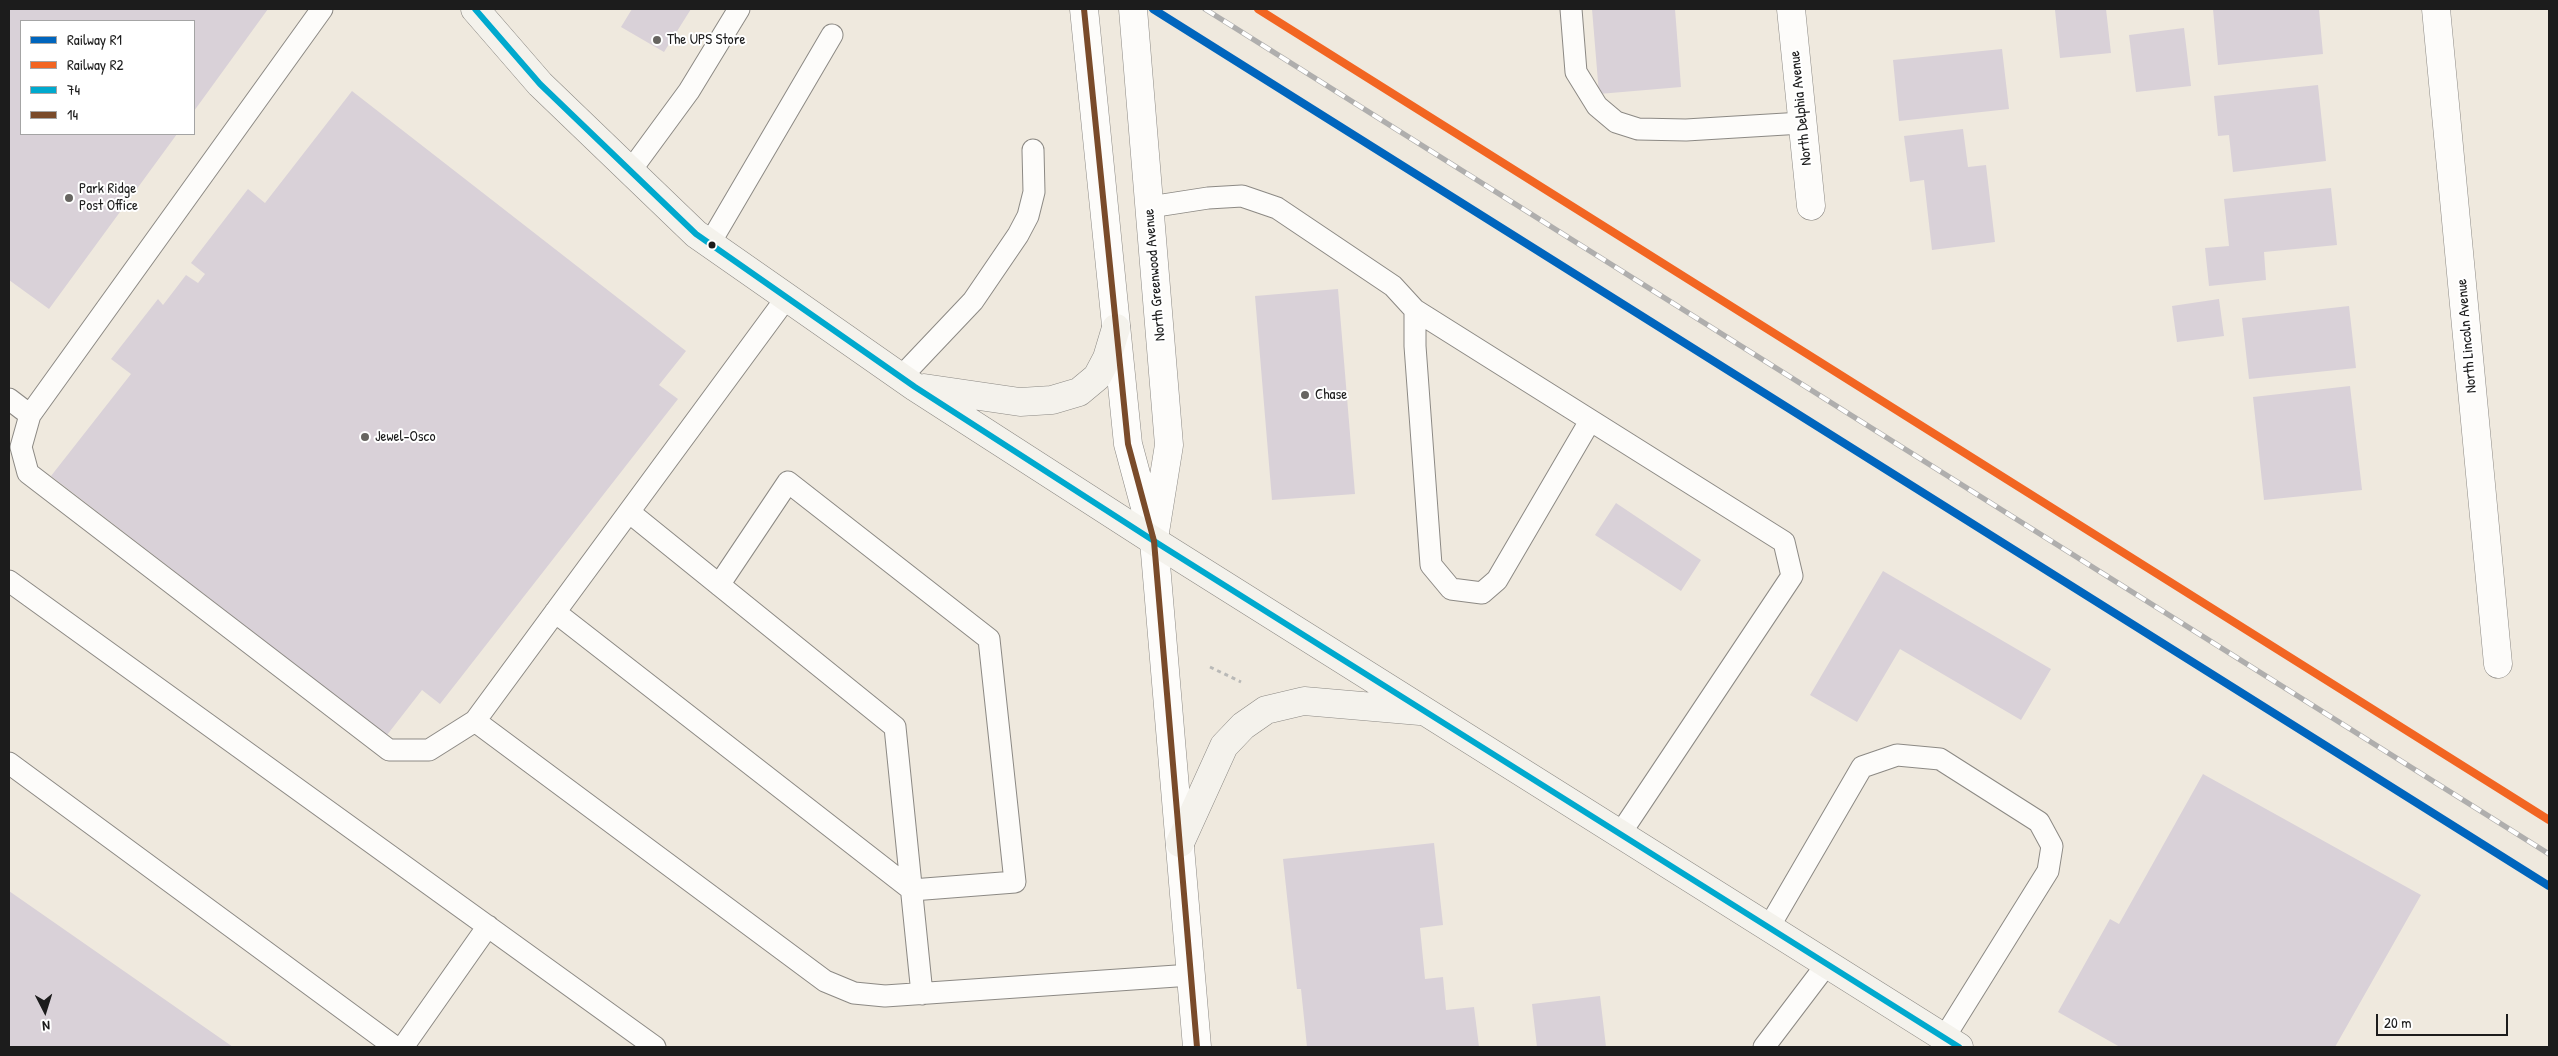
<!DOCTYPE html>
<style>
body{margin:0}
#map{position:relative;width:2558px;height:1056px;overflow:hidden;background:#efe9de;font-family:"Patrick Hand",sans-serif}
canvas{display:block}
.frame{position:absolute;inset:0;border:10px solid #1c1c1c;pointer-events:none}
.legend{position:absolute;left:20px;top:20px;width:175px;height:115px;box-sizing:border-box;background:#fff;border:1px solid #a4a4a4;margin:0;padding:6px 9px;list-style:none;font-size:15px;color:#1c1c1c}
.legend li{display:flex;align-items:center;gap:10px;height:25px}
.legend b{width:25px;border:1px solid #a4a4a4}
.north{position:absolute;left:20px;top:986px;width:50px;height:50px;-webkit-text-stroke:4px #fff;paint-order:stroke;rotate:175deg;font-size:14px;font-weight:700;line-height:20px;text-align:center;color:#1c1c1c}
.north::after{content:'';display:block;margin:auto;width:18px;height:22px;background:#1c1c1c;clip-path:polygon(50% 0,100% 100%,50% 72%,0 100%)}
.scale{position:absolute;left:2376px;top:1014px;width:132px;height:22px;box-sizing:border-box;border:2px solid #1c1c1c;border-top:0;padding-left:6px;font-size:15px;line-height:18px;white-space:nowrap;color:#1c1c1c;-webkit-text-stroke:4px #fff;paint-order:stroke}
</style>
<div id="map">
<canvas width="2558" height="1056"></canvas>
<div class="frame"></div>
<ul class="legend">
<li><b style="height:6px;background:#0065bd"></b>Railway R1</li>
<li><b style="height:6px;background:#f26522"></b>Railway R2</li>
<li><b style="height:6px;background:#00a9ce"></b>74</li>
<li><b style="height:6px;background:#7a4b2a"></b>14</li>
</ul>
<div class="north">N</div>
<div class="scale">20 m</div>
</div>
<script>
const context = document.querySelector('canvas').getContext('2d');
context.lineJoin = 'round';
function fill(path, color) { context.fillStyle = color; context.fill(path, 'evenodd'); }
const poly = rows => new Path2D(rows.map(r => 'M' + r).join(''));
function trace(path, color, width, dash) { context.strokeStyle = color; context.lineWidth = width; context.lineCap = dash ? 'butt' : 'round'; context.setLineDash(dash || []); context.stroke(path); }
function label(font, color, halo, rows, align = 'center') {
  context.font = font + ' "Patrick Hand",sans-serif'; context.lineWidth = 4; context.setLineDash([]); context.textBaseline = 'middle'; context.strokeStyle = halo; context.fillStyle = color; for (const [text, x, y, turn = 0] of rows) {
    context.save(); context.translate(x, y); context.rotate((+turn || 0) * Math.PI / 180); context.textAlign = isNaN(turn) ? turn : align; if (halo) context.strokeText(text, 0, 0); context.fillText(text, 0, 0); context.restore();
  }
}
fill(poly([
 [9,9,268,9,194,111,194,21,21,21,21,134,177,134,49,309,9,280],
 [632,9,691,9,664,52,621,27],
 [1592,9,1675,9,1681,87,1599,94],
 [2069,9,2106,9,2111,53,2060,58,2055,10],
 [2213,9,2319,9,2323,54,2218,65],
 [2184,28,2191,86,2136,92,2129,35],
 [2002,49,2009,109,1899,121,1893,60],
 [2318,85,2326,161,2233,172,2229,135,2218,136,2214,96],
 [352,91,686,351,659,385,678,399,440,704,422,690,387,735,51,476,131,374,111,359,158,299,163,305,186,275,198,283,205,274,191,263,248,189,265,203],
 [1963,129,1968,167,1986,165,1995,242,1932,250,1924,180,1910,182,1904,136],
 [2331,188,2337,245,2264,252,2266,280,2209,286,2205,248,2229,246,2224,199],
 [1338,289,1355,494,1272,500,1255,296],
 [2219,299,2224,336,2177,342,2172,306],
 [2349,306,2356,368,2249,379,2242,318],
 [2350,386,2362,490,2264,500,2253,397],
 [1616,503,1701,560,1681,591,1595,535],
 [1883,571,2051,669,2021,720,1900,649,1857,722,1810,695],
 [2203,774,2421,895,2335,1047,2120,1047,2058,1012,2110,919,2119,924],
 [1434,843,1443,925,1420,928,1425,979,1443,977,1446,1010,1474,1007,1479,1047,1307,1047,1301,989,1297,989,1283,859],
 [9,891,233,1047,9,1047],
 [1600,996,1606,1047,1537,1047,1532,1004]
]), '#d9d1d8');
const service = poly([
 [1571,9,1576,72,1597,106,1616,122,1638,129,1686,130,1802,123],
 [631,170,689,91,739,9],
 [1150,207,1208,198,1242,196,1277,208,1393,286,1415,310],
 [710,243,832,35],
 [787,297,475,721,825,981,854,993,885,996,1191,975],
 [901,377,973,301,1018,235,1028,216,1034,192,1033,150],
 [9,399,30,415,322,9],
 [30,415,21,447,28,473,389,750,429,750,475,721],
 [1590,421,1497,580,1482,593,1451,589,1431,565,1415,346,1415,310,1784,542,1792,576,1620,834],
 [629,512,895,727,922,994],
 [9,581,655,1047],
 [555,612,912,890,1015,882,989,639,788,482,719,585],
 [9,763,395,1047],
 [1769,927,1862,767,1897,755,1940,759,2039,822,2052,846,2048,871,1944,1038],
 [403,1047,488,926],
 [1764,1047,1827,964]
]);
const minor = poly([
 [1791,9,1811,206],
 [2436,9,2498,664]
]);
const tertiary = poly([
 [1084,9,1128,444,1154,541,1197,1047],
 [1133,9,1169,445,1155,532]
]);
const secondary = poly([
 [475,9,540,84,696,234,915,387,1154,541,1959,1047],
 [924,388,1020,402,1052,400,1079,392,1097,377,1107,358,1116,328],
 [1180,843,1224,746,1243,726,1266,710,1304,701,1420,711]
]);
trace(service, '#8c8984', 23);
trace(minor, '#8c8984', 29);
trace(tertiary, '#8c8984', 29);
trace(secondary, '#8c8984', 29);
trace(poly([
 [1210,667,1241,682]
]), '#b9b9b7', 3, [4, 4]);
trace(service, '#fdfcfa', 21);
trace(minor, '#fdfcfa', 28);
trace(tertiary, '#fdfcfa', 28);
trace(secondary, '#f4f2ec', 28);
const rail = poly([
 [1205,9,2549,854]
]);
trace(rail, '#afaead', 5.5);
trace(rail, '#fff', 4, [11]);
trace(poly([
 [475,9,540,84,696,234,915,387,1154,541,1959,1047]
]), '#00a9ce', 6);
trace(poly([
 [1084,9,1128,444,1154,541,1197,1047]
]), '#7a4b2a', 6);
trace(poly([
 [1153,9,2549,886]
]), '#0065bd', 8);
trace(poly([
 [1258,9,2549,820]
]), '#f26522', 8);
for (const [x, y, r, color] of [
 [657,40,5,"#666460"],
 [69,198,5,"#666460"],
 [712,245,4.5,"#1c1c1c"],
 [1305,395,5,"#666460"],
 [365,437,5,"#666460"]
]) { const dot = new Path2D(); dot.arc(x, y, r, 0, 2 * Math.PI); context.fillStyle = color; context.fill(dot); trace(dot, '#fff', 2); }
label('15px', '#1c1c1c', '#fff', [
 ["The UPS Store",667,40],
 ["Park Ridge",79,189],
 ["Post Office",79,206],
 ["Chase",1315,395],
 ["Jewel-Osco",375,437]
], 'left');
label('15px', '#1c1c1c', '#fff', [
 ["North Delphia Avenue",1801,108,-96],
 ["North Greenwood Avenue",1155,275,-95],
 ["North Lincoln Avenue",2467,336,-95]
]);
</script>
